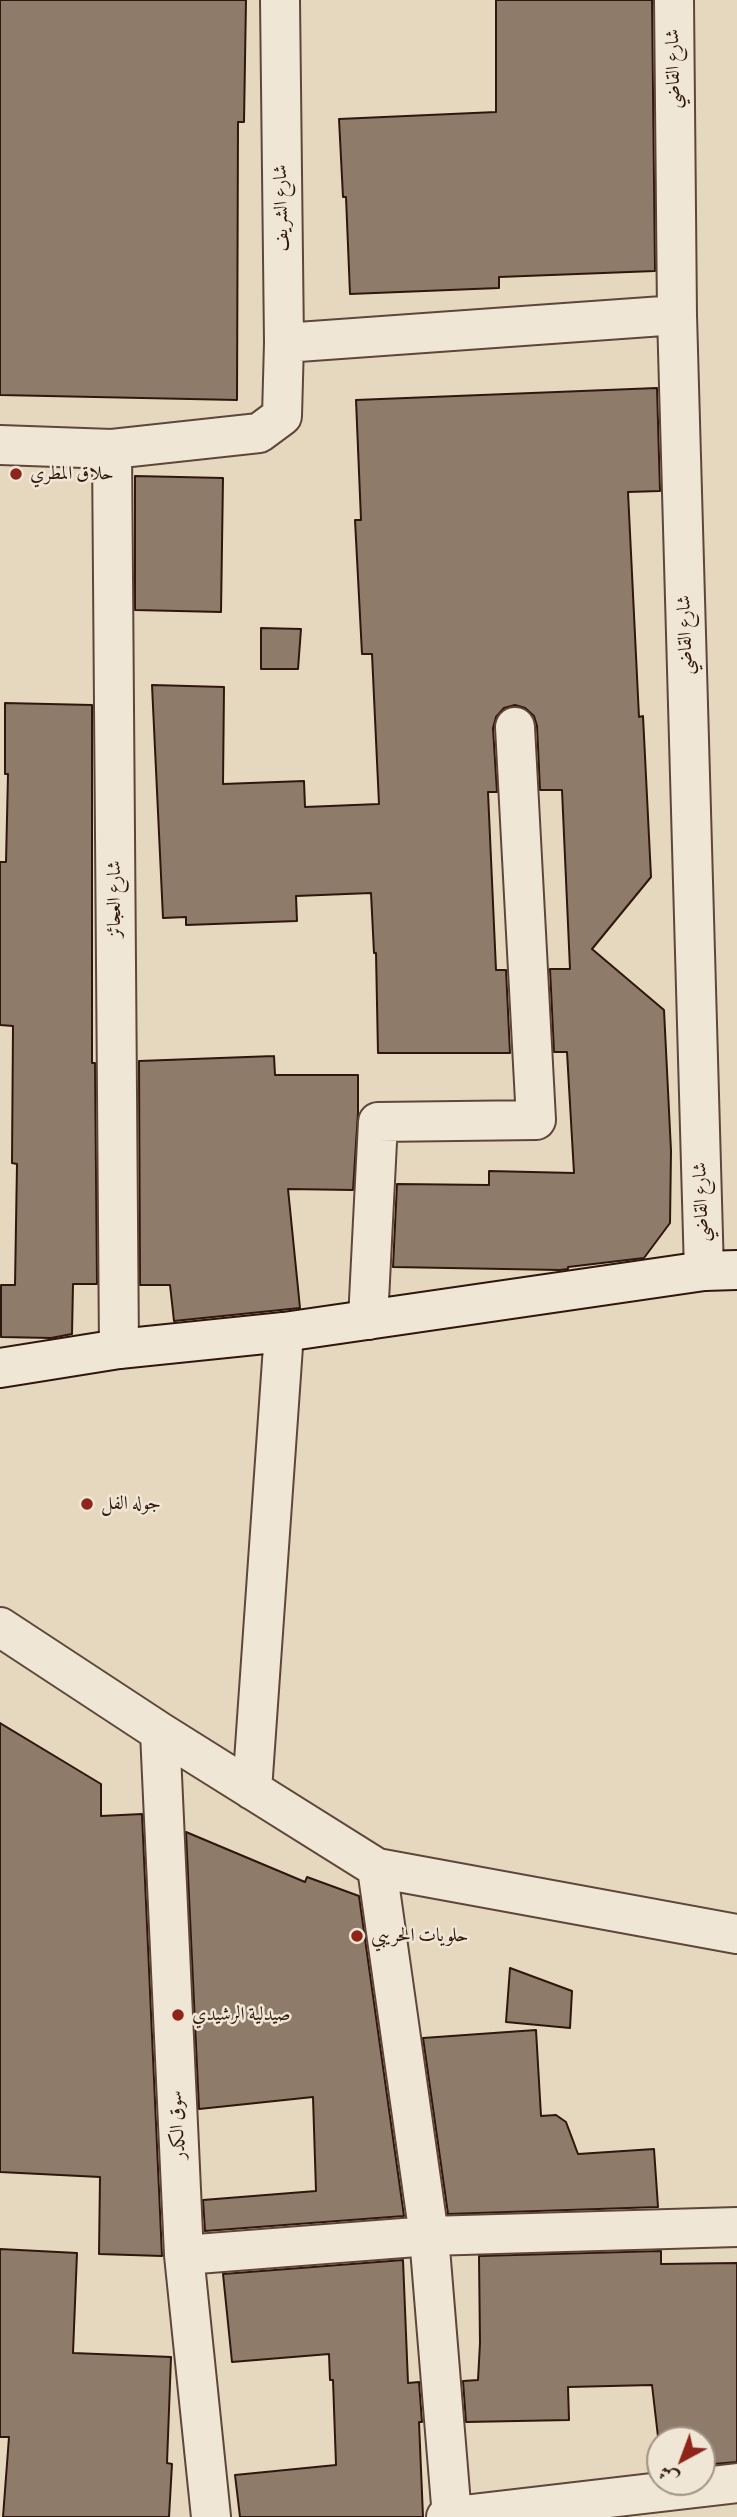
<!DOCTYPE html>
<meta charset="utf-8">
<style>
body{margin:0}
#map{position:relative;width:737px;height:2517px;overflow:hidden;background:#e6d8bf;font-family:Alegreya,Amiri,serif}
canvas{display:block}
.north{position:absolute;left:646px;top:2426px;width:70px;height:70px;box-sizing:border-box;background:#efe6d5;border:2px solid #a39385;border-radius:50%;rotate:221deg;font-size:19px;font-weight:700;line-height:28px;text-align:center;color:#30170d}
.north::after{content:'';display:block;margin:auto;width:24px;height:32px;background:#8f2418;clip-path:polygon(50% 0,100% 100%,50% 72%,0 100%)}
</style>
<div id="map">
<canvas width="737" height="2517"></canvas>
<div class="north">ش</div>
</div>
<script>
const context = document.querySelector('canvas').getContext('2d');
context.lineJoin = 'round';
function fill(path, color) { context.fillStyle = color; context.fill(path, 'evenodd'); }
const poly = rows => new Path2D(rows.map(r => 'M' + r).join(''));
function trace(path, color, width, dash) { context.strokeStyle = color; context.lineWidth = width; context.lineCap = dash ? 'butt' : 'round'; context.setLineDash(dash || []); context.stroke(path); }
function label(font, color, halo, rows, align = 'center') {
  context.font = font + ' Alegreya,Amiri,serif'; context.lineWidth = 5; context.setLineDash([]); context.textBaseline = 'middle'; context.strokeStyle = halo; context.fillStyle = color; for (const [text, x, y, turn = 0] of rows) {
    context.save(); context.translate(x, y); context.rotate((+turn || 0) * Math.PI / 180); context.textAlign = isNaN(turn) ? turn : align; if (halo) context.strokeText(text, 0, 0); context.fillText(text, 0, 0); context.restore();
  }
}
const building = poly([
 [0,0,246,0,244,122,238,122,237,400,0,395,0,0],
 [496,0,652,0,655,271,499,277,499,288,350,294,346,197,343,197,339,119,496,112,496,0],
 [657,388,660,491,628,492,639,717,643,716,651,877,592,949,664,1010,671,1151,670,1223,644,1258,568,1267,568,1269,560,1270,393,1267,397,1184,489,1185,489,1171,574,1173,567,1052,554,1052,550,969,570,969,562,790,540,790,537,726,534,716,525,708,515,705,504,708,496,717,493,728,497,792,488,792,496,970,506,970,510,1053,378,1053,376,953,374,953,371,893,296,896,297,921,186,925,186,917,163,918,152,685,224,687,223,784,304,781,305,807,379,804,372,654,362,654,355,520,361,520,356,400,657,388],
 [135,476,223,478,221,612,135,610,135,476],
 [261,628,301,629,298,669,261,669,261,628],
 [5,703,92,705,92,1063,95,1063,97,1284,73,1284,72,1334,51,1338,1,1337,1,1285,15,1285,17,1164,12,1163,13,1026,0,1025,0,862,6,862,8,774,5,774,5,703],
 [274,1056,275,1075,358,1075,358,1113,353,1190,288,1189,300,1308,174,1321,170,1285,140,1285,139,1061,274,1056],
 [0,1723,101,1784,101,1816,142,1814,162,2256,99,2254,100,2177,0,2172,0,1723],
 [186,1832,305,1882,307,1877,359,1896,404,2216,205,2231,203,2200,316,2191,313,2097,199,2109,186,1832],
 [510,1968,572,1991,570,2028,506,2022,510,1968],
 [536,2030,541,2116,556,2115,566,2122,578,2154,654,2149,658,2207,448,2214,423,2038,536,2030],
 [0,2249,77,2253,73,2353,171,2357,167,2463,172,2464,169,2517,3,2517,9,2437,0,2437,0,2249],
 [661,2251,661,2264,737,2263,737,2462,702,2465,702,2440,660,2440,660,2454,652,2385,568,2387,569,2420,466,2422,463,2381,478,2380,480,2343,479,2256,661,2251],
 [403,2260,408,2383,419,2382,422,2422,419,2422,423,2517,240,2517,235,2475,336,2465,333,2380,330,2380,329,2354,232,2362,223,2274,403,2260]
]);
fill(building, '#8f7b6a');
trace(building, '#30170d', 2);
const street = poly([
 [674,0,677,315,704,1271],
 [284,343,677,315],
 [0,445,112,449,259,433,282,416,284,343,280,0],
 [112,449,119,1349],
 [368,1320,378,1122,536,1120,515,727],
 [0,1627,160,1732,377,1868,737,1934],
 [160,1732,184,2255,211,2517],
 [252,1790,284,1332],
 [377,1868,429,2236,452,2517],
 [184,2255,429,2236,737,2227],
 [446,2517,737,2483]
]);
const secondary = poly([
 [0,1368,119,1349,284,1332,704,1271,737,1270]
]);
trace(street, '#5e473a', 42);
trace(secondary, '#30170d', 42);
trace(street, '#efe6d5', 38);
trace(secondary, '#efe6d5', 38);
for (const [x, y, r, color] of [
 [16,474,7,"#8f2418"],
 [87,1504,7,"#8f2418"],
 [357,1936,7,"#8f2418"],
 [178,2015,7,"#8f2418"]
]) { const dot = new Path2D(); dot.arc(x, y, r, 0, 2 * Math.PI); context.fillStyle = color; context.fill(dot); trace(dot, '#efe6d5', 2.5); }
label('19px', '#30170d', '#efe6d5', [
 ["شارع القاضي",674,69,-91],
 ["شارع الشريف",282,208,-91],
 ["شارع القاضي",686,635,-92],
 ["شارع العجائز",115,899,-90],
 ["شارع القاضي",702,1202,-92],
 ["سوق الكدر",178,2125,-93]
]);
label('19px', '#30170d', '#efe6d5', [
 ["حلاق المطري",30,474],
 ["جوله الفل",101,1504],
 ["حلويات الحريبي",371,1936],
 ["صيدلية الرشيدي",192,2015]
], 'left');
</script>
